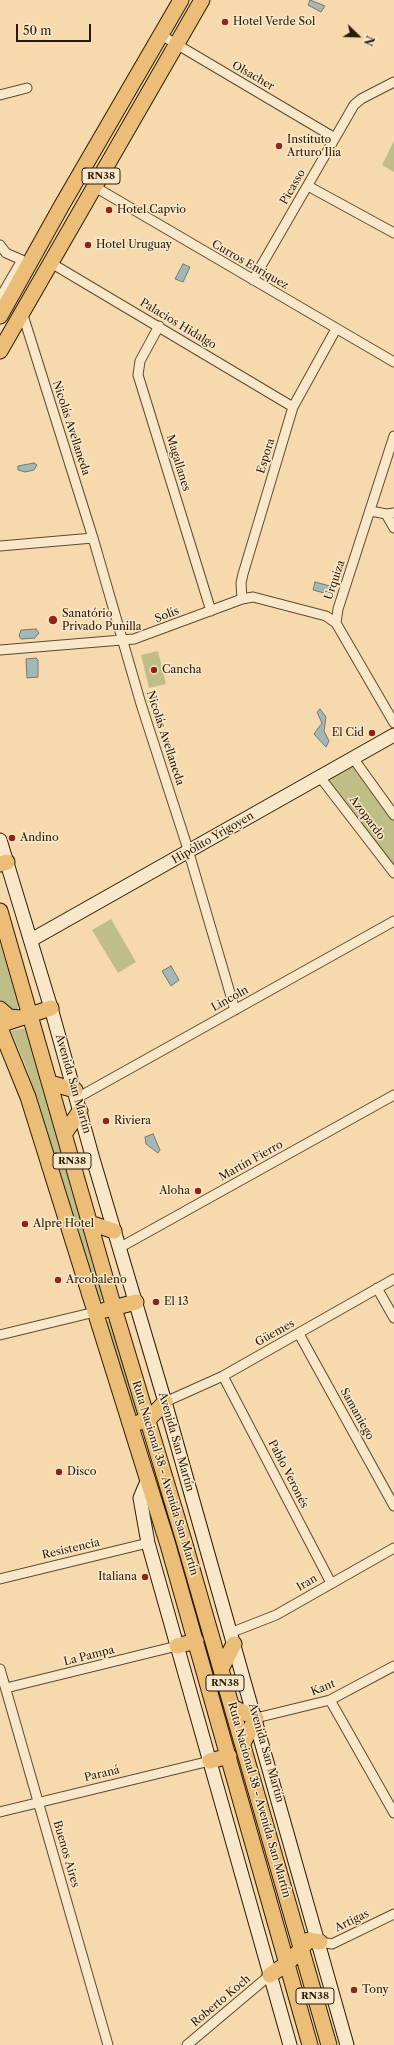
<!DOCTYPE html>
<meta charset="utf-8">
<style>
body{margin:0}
#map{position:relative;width:394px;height:2045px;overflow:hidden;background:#f6daad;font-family:"Libre Caslon Text",serif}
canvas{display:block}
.north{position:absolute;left:338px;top:16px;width:40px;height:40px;-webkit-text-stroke:3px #f9e7ca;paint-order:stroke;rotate:113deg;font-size:11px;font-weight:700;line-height:16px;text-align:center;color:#2b1a03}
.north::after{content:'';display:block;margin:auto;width:14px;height:18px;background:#2b1a03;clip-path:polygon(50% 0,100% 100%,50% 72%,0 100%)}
.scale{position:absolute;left:16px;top:24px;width:75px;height:18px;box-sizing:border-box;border:2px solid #2b1a03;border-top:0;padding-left:5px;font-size:12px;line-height:14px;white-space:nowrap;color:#2b1a03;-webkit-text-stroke:3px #f9e7ca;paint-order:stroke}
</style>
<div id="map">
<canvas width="394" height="2045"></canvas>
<div class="north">N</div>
<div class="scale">50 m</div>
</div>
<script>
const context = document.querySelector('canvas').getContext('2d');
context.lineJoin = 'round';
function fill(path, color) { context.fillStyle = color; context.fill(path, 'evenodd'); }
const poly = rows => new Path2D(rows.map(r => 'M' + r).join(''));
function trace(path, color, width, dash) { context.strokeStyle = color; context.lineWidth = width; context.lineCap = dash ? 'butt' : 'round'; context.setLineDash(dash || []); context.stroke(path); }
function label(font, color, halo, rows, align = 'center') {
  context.font = font + ' "Libre Caslon Text",serif'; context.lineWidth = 3; context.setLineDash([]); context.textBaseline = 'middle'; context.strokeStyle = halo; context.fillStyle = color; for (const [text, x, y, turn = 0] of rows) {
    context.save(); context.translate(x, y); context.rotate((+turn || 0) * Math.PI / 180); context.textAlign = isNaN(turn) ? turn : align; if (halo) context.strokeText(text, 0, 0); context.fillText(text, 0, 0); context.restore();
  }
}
fill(poly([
 [394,141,394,172,382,165],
 [158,651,166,684,149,688,141,655],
 [353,758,394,819,394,870,320,777],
 [111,919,136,962,118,973,92,930],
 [0,944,20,1004,16,1011,5,1009,0,999],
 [26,1028,104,1297,103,1300,99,1301,28,1072,11,1031],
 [109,1320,112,1322,140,1418,138,1420,105,1323]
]), '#c0be87');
const water = poly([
 [310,0,325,6,321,12,308,5,310,0],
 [183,264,190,267,183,282,175,279,183,264],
 [34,463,37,465,34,470,25,472,18,470,18,466,34,463],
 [315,582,330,586,328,594,313,590,315,582],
 [36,629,39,633,35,638,21,639,19,636,21,630,36,629],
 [36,658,38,660,38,677,27,678,26,659,36,658],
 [320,709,326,717,324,731,329,741,326,747,314,734,322,723,317,712,320,709],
 [171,966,179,980,171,986,162,971,171,966],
 [153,1134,160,1150,158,1153,146,1144,145,1137,153,1134]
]);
fill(water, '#a4b7b7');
trace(water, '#74786f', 1);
const street = poly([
 [161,35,335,138],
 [0,95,27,88],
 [308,186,394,233],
 [95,187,394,362],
 [0,245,6,253,22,260,0,298],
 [51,263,293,407],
 [253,280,354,105,361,99,394,82],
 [22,312,93,538,141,704,186,843,235,1010],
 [159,326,140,361,138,375,211,611],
 [394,436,338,609,336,623,394,723],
 [371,511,386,514,394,513],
 [386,514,394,528],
 [0,546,93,538],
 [242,599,241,583,243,574,293,407,336,329],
 [0,650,134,639,242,599,253,597,326,616,336,623],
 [353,758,394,815],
 [320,777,394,873],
 [77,1098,394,921],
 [119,1248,394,1095],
 [377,1288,394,1318],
 [299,1334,394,1506],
 [0,1335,95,1312],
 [223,1376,331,1583],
 [165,1402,223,1376,394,1279],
 [0,1579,148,1543],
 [230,1633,276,1615,394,1548],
 [0,1669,108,2045],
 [6,1688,177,1646],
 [330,1700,394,1813],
 [256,1718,330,1700,394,1666],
 [0,1812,210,1761],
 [320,1942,332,1944,394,1914],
 [187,2045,270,1975]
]);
const secondary = poly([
 [0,840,51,1008,93,1159,165,1402,347,2045],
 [31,940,394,735],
 [148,1479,140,1498,148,1543,290,2045]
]);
const primary = poly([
 [0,316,62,205,181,0],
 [0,351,202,0],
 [0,864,7,862],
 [0,911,114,1308,184,1541,329,2045],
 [0,1009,9,1017,21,1018],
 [0,1025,51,1008],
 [0,1028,28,1097,168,1545,310,2045],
 [50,1083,75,1090],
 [65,1133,80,1111],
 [90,1223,114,1231],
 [105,1310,136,1302],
 [140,1422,148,1420,165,1402],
 [177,1646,196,1641],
 [221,1669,234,1644],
 [232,1707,256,1718,243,1743],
 [210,1761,229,1756],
 [270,1975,288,1963,309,1940,320,1942]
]);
trace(street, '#5e4a2e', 11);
trace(secondary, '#2b1a03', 15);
trace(primary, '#2b1a03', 17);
trace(street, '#f9e7ca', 9);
trace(secondary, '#f9e7ca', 13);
trace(primary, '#ebbd76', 15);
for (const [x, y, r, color] of [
 [225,22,4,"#8f2418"],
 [279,146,4,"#8f2418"],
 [109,210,4,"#8f2418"],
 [88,245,4,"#8f2418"],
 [53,620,5,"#8f2418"],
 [154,670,4,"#8f2418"],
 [372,733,4,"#8f2418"],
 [12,838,4,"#8f2418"],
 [106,1121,4,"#8f2418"],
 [198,1191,4,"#8f2418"],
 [25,1224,4,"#8f2418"],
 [58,1280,4,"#8f2418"],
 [156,1302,4,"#8f2418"],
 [59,1472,4,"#8f2418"],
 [145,1577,4,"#8f2418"],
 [354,1990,4,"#8f2418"]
]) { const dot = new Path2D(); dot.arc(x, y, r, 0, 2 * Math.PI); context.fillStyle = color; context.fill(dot); trace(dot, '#f9e7ca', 1.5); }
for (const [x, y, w] of [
 [101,176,38],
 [72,1161,38],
 [225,1683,38],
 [315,1996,38]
]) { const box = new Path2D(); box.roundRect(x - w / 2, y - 8, w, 16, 3); context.fillStyle = '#f9e7ca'; context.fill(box); trace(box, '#2b1a03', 1); }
label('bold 10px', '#2b1a03', null, [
 ["RN38",101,176],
 ["RN38",72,1161],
 ["RN38",225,1683],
 ["RN38",315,1996]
]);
label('11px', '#2b1a03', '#f9e7ca', [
 ["Hotel Verde Sol",233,22],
 ["Instituto",287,140],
 ["Arturo Ilia",287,153],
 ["Hotel Capvio",117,210],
 ["Hotel Uruguay",96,245],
 ["Sanatório",62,614],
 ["Privado Punilla",62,627],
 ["Cancha",162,670],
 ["El Cid",364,733,"right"],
 ["Andino",20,838],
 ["Riviera",114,1121],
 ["Aloha",190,1191,"right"],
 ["Alpre Hotel",33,1224],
 ["Arcobaleno",66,1280],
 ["El 13",164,1302],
 ["Disco",67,1472],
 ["Italiana",137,1577,"right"],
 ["Tony",362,1990]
], 'left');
label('11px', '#2b1a03', '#f9e7ca', [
 ["Olsacher",253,76,30],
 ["Picasso",293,187,-60],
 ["Curros Enriquez",250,265,30],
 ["Palacios Hidalgo",178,324,31],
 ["Nicolás Avellaneda",71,428,72],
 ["Espora",266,456,-73],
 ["Magallanes",178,463,73],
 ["Urquiza",335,580,-71],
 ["Solís",167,615,-21],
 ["Nicolás Avellaneda",165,738,72],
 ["Azopardo",367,818,53],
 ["Hipólito Yrigoyen",213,838,-30],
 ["Lincoln",230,999,-29],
 ["Avenida San Martín",73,1084,74],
 ["Martín Fierro",251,1161,-29],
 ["Güemes",275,1333,-29],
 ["Samaniego",357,1414,61],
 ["Avenida San Martín",176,1442,74],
 ["Pablo Veronés",288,1474,63],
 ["Ruta Nacional 38 - Avenida San Martín",165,1478,73],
 ["Resistencia",71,1549,-13],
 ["Iran",307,1583,-31],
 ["La Pampa",89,1656,-14],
 ["Kant",323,1688,-21],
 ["Avenida San Martín",266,1753,74],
 ["Paraná",102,1774,-13],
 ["Ruta Nacional 38 - Avenida San Martín",259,1800,74],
 ["Buenos Aires",66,1854,74],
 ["Artigas",352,1921,-26],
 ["Roberto Koch",221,2001,-40]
]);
</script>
